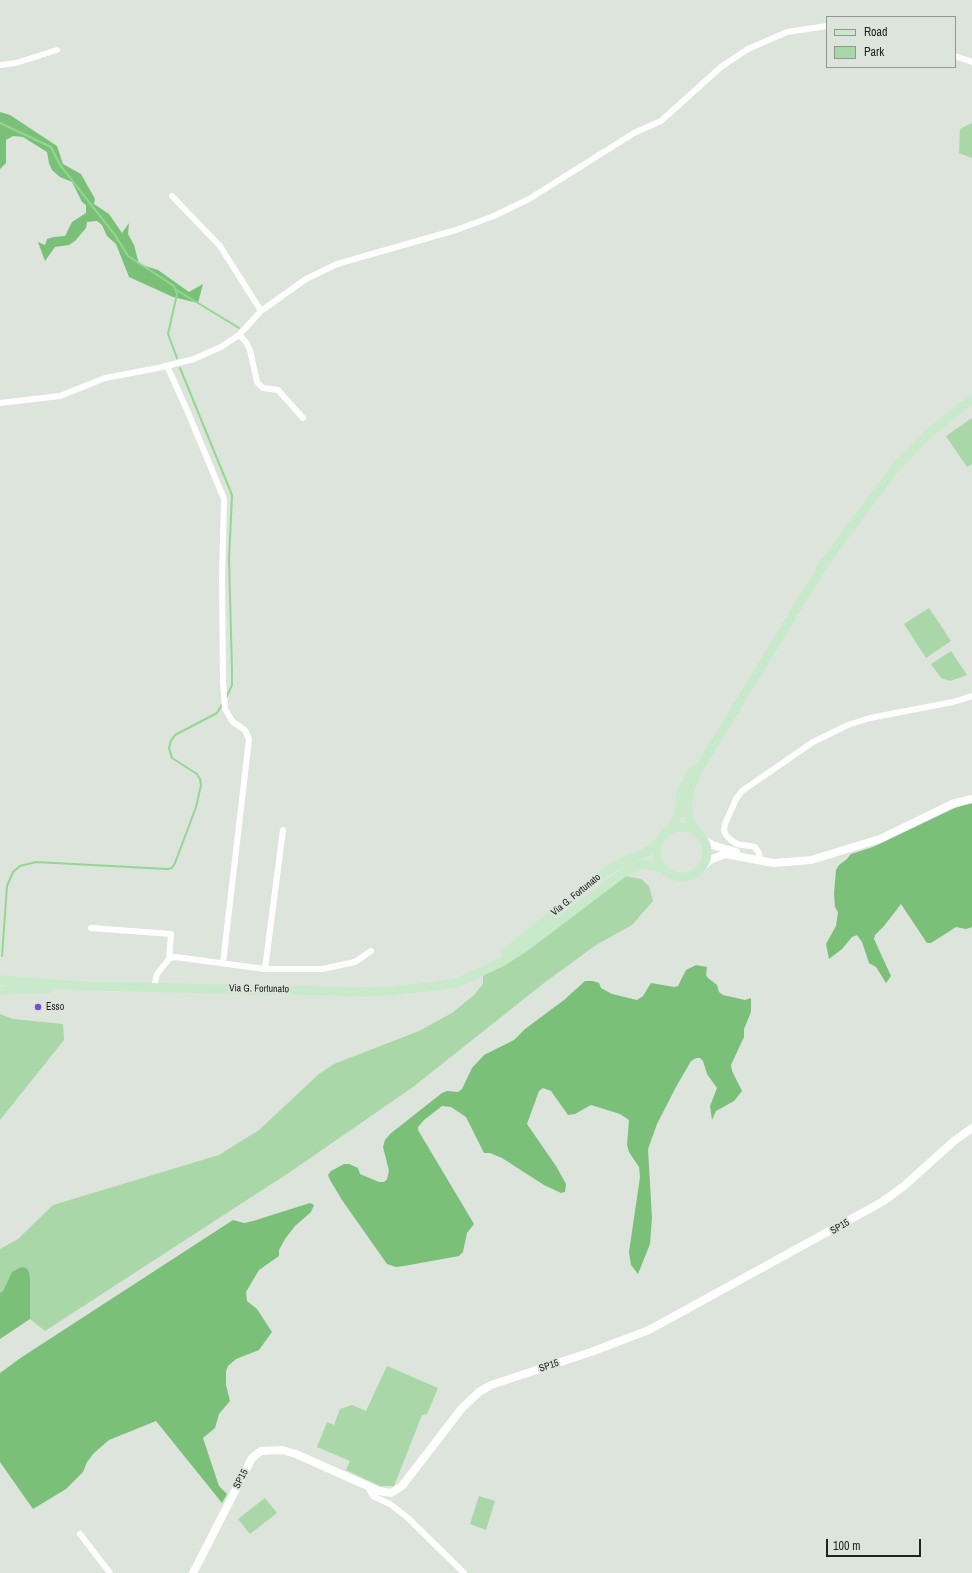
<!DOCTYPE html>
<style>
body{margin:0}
#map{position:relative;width:972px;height:1573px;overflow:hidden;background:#dce4dc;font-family:"Archivo Narrow",sans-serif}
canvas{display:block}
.legend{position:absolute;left:826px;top:16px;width:130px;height:52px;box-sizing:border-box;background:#dce4dc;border:1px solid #919791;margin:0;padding:5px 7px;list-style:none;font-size:12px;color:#202320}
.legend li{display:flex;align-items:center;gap:8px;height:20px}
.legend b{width:20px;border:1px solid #919791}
.scale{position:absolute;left:826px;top:1539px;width:95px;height:18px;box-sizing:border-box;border:2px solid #202320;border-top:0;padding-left:5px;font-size:12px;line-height:14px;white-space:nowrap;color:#202320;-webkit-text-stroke:3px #dce4dc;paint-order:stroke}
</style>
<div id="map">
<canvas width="972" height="1573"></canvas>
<ul class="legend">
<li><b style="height:5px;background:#c9eaca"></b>Road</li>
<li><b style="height:11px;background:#a9d7a7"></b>Park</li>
</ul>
<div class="scale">100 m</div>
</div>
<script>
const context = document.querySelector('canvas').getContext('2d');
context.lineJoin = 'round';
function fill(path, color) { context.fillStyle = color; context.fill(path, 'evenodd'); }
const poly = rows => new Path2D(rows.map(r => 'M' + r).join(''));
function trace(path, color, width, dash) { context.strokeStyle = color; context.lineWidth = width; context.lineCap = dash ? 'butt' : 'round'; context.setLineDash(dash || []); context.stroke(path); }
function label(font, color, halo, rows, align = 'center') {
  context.font = font + ' "Archivo Narrow",sans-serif'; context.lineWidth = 4; context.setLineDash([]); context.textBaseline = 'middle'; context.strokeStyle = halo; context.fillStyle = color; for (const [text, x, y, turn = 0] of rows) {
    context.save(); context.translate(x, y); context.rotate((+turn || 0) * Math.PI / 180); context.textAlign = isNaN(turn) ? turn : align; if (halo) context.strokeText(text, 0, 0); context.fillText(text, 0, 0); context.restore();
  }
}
fill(poly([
 [972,123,972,158,959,153,960,129],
 [972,418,972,464,967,467,946,436],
 [929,608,951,641,926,658,904,624],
 [951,651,967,675,950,681,941,678,931,664],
 [619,875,641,879,649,886,653,901,632,925,596,945,544,983,413,1087,290,1172,45,1331,30,1319,30,1278,12,1272,3,1291,0,1293,0,1249,18,1239,53,1205,219,1155,259,1130,319,1074,334,1064,419,1031,452,1013,474,995,483,984,483,971],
 [0,1014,13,1019,63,1024,64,1040,0,1120],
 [387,1366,438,1388,427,1414,422,1415,394,1486,380,1486,346,1470,350,1461,317,1447,327,1422,334,1425,340,1409,352,1405,366,1411],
 [479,1496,495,1501,486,1530,470,1524],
 [265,1498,277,1513,250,1534,238,1519]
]), '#a9d7a7');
fill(poly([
 [0,112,10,115,57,146,63,164,81,174,95,199,94,204,109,214,122,233,129,223,128,234,134,245,139,264,158,270,189,292,203,284,198,303,173,297,129,277,116,244,107,236,102,225,97,221,87,222,86,228,75,241,69,245,55,247,45,261,38,242,45,245,47,239,54,237,65,236,72,222,86,213,86,205,82,202,72,182,60,177,52,170,49,163,47,152,23,137,13,136,6,140,6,163,0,169],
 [972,803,972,927,966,929,956,927,931,943,927,943,901,904,884,926,875,935,874,939,891,976,886,983,876,967,869,963,862,942,857,935,852,937,842,949,829,959,826,944,836,926,838,912,835,907,834,893,836,870,839,865,847,859,851,854,873,847,957,807],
 [696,965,707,967,706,975,708,978,717,985,719,992,723,995,745,1000,751,998,751,1012,744,1029,744,1037,731,1065,732,1071,742,1091,734,1101,716,1111,712,1120,710,1106,717,1088,707,1074,703,1061,700,1058,696,1058,691,1061,676,1087,657,1124,648,1149,652,1218,650,1244,638,1274,631,1265,629,1252,640,1177,639,1167,629,1152,627,1145,629,1120,620,1114,591,1105,575,1114,568,1115,551,1091,543,1088,539,1091,527,1124,556,1166,566,1184,565,1192,561,1193,544,1185,502,1158,490,1153,484,1153,466,1117,451,1107,442,1106,424,1120,418,1127,418,1130,474,1224,467,1233,463,1252,459,1256,404,1266,396,1267,387,1264,342,1200,330,1180,328,1175,331,1171,344,1164,349,1164,358,1168,360,1174,379,1182,384,1182,387,1179,389,1171,383,1147,385,1140,390,1134,442,1093,447,1091,458,1092,462,1089,472,1068,484,1055,514,1040,525,1029,564,1000,585,981,593,981,599,983,601,988,612,994,637,1000,643,996,651,983,674,987,678,986,686,970],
 [310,1203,314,1205,311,1212,295,1226,285,1239,279,1250,279,1256,259,1270,246,1292,247,1301,257,1309,272,1332,259,1350,236,1359,228,1366,226,1371,226,1385,230,1401,219,1414,215,1428,203,1438,219,1486,227,1494,222,1503,156,1421,109,1440,94,1453,87,1462,83,1472,66,1489,33,1509,0,1462,0,1373,22,1357,233,1220,244,1223,253,1221],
 [21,1267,26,1268,29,1272,30,1278,30,1319,0,1339,0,1293,3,1291,12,1272]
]), '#7ac079');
trace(poly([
 [0,123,51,147,60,165,115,235,128,256,174,286,177,294,168,334,177,358],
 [175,289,239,328],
 [180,368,232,495,229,559,232,670,232,685,226,698],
 [2,956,7,886,13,872,20,866,36,862,167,869,172,868,175,863,196,807,201,785,200,779,197,774,172,758,169,748,171,741,175,735,217,713,223,703]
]), '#92d890', 2);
trace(poly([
 [955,56,972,62],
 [0,65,16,63,57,50],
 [172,196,220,246,261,311],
 [239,335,246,342,250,350,257,382,263,388,278,390,303,418],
 [167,366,187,410,224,499,222,576,223,682,225,709,233,722,245,730,249,739,223,963],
 [0,403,60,396,105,378,158,368,194,359,221,347,239,335,261,311,306,279,337,264,456,230,494,216,529,199,634,133,661,121,721,67,748,49,787,32,827,26],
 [760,861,759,853,755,847,737,844,731,840,726,835,724,830,725,824,736,799,742,791,813,742,848,725,870,718,953,702,972,696],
 [91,928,171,934,169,959],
 [265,969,283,830],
 [154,987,157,974,169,959,175,957,265,969,322,969,355,962,371,951],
 [367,1485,373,1496,390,1504,408,1518,464,1573],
 [80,1534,110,1573]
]), '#fff', 6);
trace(poly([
 [704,840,712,845,736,852],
 [701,868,710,860,725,854,774,863,811,860,880,839,952,804,972,799],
 [193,1573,252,1458,261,1451,282,1450,296,1454,379,1491,391,1493,402,1486,462,1408,479,1392,491,1385,591,1352,649,1330,882,1202,904,1186,954,1141,972,1128]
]), '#fff', 8);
trace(poly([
 '657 852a25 25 0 1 1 50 0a25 25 0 1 1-50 0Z',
 [672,829,678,816,681,792,694,769],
 [696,832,689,817,687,807,690,790,697,772,825,562,896,467,929,433,972,399],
 [505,953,605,872,625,861,645,853,658,844],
 [0,980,83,986,366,992,393,991,435,986,457,983,502,962,528,945,627,870,644,864,663,868],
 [0,991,13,989,48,989]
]), '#c9eaca', 9);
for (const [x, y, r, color] of [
 [38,1007,4,"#7650c9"]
]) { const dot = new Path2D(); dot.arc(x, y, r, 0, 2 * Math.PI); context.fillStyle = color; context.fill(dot); trace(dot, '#dce4dc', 1.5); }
label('10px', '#202320', '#dce4dc', [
 ["Via G. Fortunato",576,895,-39],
 ["Via G. Fortunato",259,989,1],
 ["SP15",840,1227,-30],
 ["SP15",549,1366,-18],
 ["SP15",241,1479,-63]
]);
label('10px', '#202320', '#dce4dc', [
 ["Esso",46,1007]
], 'left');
</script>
